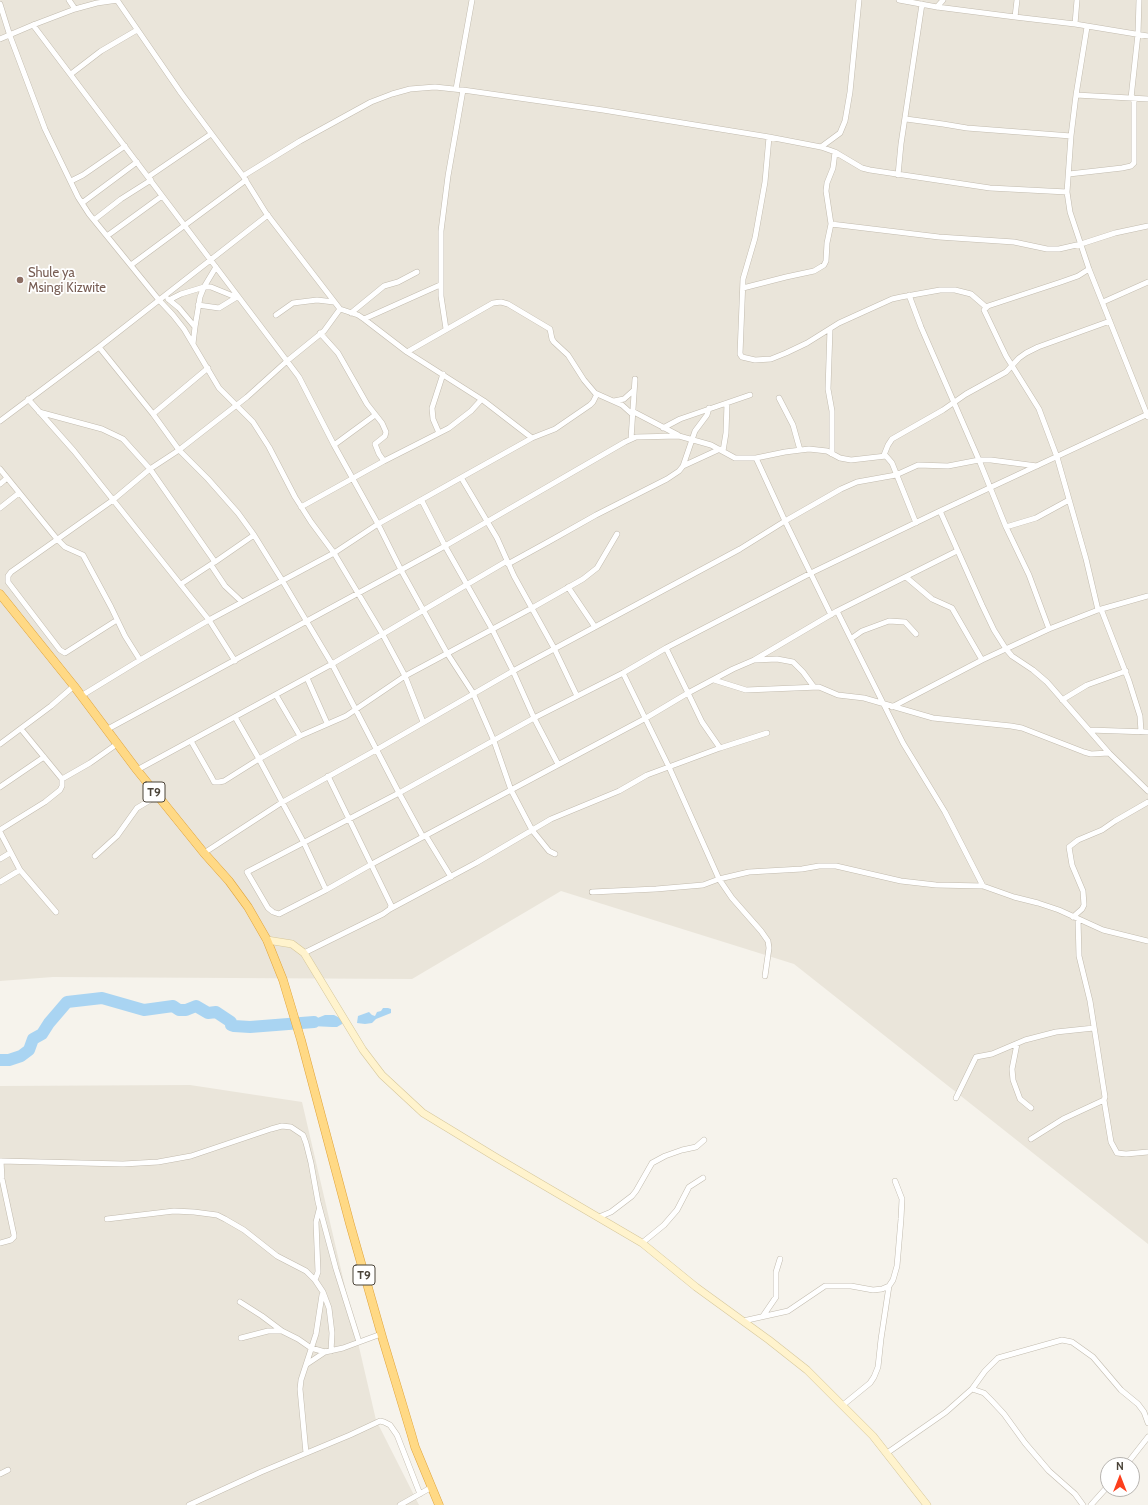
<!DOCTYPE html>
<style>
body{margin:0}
#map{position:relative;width:1148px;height:1505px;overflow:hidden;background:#f6f3ec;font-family:Cabin,sans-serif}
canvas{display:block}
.north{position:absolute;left:1100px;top:1457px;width:40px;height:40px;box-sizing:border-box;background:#fff;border:1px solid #b7b4b0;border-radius:50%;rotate:0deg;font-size:11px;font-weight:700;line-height:16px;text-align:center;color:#4b4439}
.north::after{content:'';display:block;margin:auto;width:14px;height:18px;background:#fc3f1d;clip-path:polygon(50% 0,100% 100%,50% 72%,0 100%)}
</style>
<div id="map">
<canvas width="1148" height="1505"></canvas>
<div class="north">N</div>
</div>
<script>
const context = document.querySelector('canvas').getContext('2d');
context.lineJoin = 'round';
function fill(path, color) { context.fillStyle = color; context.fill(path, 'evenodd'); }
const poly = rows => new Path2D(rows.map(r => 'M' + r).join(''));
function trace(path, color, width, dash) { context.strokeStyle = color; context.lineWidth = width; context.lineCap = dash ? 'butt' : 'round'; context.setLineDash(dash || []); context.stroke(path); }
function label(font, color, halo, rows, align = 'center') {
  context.font = font + ' Cabin,sans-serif'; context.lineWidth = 3.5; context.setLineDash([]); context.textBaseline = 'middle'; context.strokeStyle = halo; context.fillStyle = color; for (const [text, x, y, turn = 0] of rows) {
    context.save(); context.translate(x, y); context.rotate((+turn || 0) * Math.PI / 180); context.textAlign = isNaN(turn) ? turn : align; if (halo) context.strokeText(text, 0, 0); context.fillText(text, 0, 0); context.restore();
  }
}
fill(poly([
 [0,0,1148,0,1148,1244,794,964,561,891,412,979,53,977,0,981],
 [190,1085,302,1102,376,1420,419,1505,0,1505,0,1086]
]), '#eae5da');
fill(poly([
 [383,1008,388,1008,391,1009,391,1013,376,1019,372,1023,365,1024,357,1023,358,1016,369,1012,372,1015,375,1016,377,1012,381,1011],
 [325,1015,334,1015,338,1017,342,1020,342,1024,337,1027,332,1027,312,1026,315,1019]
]), '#a9d4f2');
trace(poly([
 [0,1060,9,1060,21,1056,29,1050,33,1039,42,1034,49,1023,67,1002,102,998,144,1010,173,1006,179,1010,186,1010,196,1006,208,1013,216,1012,231,1022,231,1025,234,1026,250,1027,314,1022]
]), '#a9d4f2', 12);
const minor = poly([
 [69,0,75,9],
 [117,0,181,93,243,176,266,213,340,309,358,315,364,319,407,352,484,401,532,438],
 [899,0,937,7,1015,17,1075,24,1148,36],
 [0,4,10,36,45,129,78,197,89,214,159,300,173,315,184,329,219,388,253,422,269,447,295,497,311,522,334,553,383,635,405,676,423,722],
 [937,7,943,0],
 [1015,17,1017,0],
 [1075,24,1077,0],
 [33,25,299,377,334,445,378,524,401,570,447,653,473,693,494,741,511,790,532,830,549,851,555,854],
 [1087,27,1076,95,1071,136,1067,192,1070,212,1089,269,1148,417],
 [0,39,33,25,75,9,97,3,118,0],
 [71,74,101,51,137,30],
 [456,89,472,0],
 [1076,95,1148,99],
 [1131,98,1138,34,1139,0],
 [906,119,943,124,967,128,1071,136],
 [769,137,765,182,755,238,743,279,740,354,742,357,755,360,771,359,786,353,807,343,839,323,892,299,901,297,940,290,955,290,971,294,986,307],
 [821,147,840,133,845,121,850,92,859,0],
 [1069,174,1122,168,1131,166,1134,163,1134,98],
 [898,175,901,144,922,4],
 [243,176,300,141,371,102,392,94,410,89,435,87,463,90,603,110,769,137,821,147,835,152,862,168,870,170,990,188,1067,192],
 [148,177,211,134],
 [71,181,83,175,125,146],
 [82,203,137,162],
 [94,220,121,199,151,180],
 [831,224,939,237,1014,242,1047,249,1059,249,1081,244,1115,233,1148,226],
 [107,236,162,196],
 [131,265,246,180],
 [1089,269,1078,276,1061,282,988,306,984,310,1006,356,1039,409,1057,457,1086,559,1098,610],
 [743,288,786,277,814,271,824,265,826,261,827,243,831,224,826,191,827,183,833,168,835,152],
 [909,295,921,327,979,460,1006,527,1029,575,1049,629],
 [168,299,179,308,195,327],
 [169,300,181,294,204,287,211,287,238,298],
 [1103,302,1148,282],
 [198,305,219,308,237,297],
 [351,313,384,286,398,282,417,272],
 [276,315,293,303,317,300,334,302],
 [364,319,440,285],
 [446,329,441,296,441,231,448,176,463,90],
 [830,329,828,389,832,411,832,454],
 [320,333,338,353,367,404,382,423,386,432,385,436,375,444,379,454,384,461],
 [193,344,195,327,200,297,204,287,216,267],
 [99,347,153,414,179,450,208,479,238,513,254,535,282,580,332,664,399,793,423,837],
 [407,352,493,303,501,302,508,304,550,329,552,339,554,342,568,355,584,380,595,393,622,405,632,414],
 [779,398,793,425,800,450],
 [28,399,74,451,209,620,235,661],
 [614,401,624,399,634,390],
 [632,411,678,435],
 [39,412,102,429,123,439,150,469,215,562,254,535],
 [153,414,208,368],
 [0,421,99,347,268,215],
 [663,428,680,419,750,395],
 [439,433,433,419,432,408,443,374],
 [631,439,635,379],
 [334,445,375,415],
 [723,451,726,433,727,403],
 [884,455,888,445,892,439,943,410,966,394,1006,372,1019,358,1026,353,1038,347,1110,321],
 [756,458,785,521,831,615],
 [683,466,720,449],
 [0,469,57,539,65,547,83,555,111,607,125,636,140,660,209,620,334,553,378,524,532,438,555,429,590,405,593,402,597,394],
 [462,479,497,538,514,576,554,648,577,696],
 [0,484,7,478],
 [422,501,445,546,492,629,513,671,534,718,558,764],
 [301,507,384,461,449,428,471,411,481,400],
 [0,508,19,493],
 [940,511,982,605,994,630,1006,649,1012,656,1033,670,1047,682,1109,753],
 [1006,527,1036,518,1069,500],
 [508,564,548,542,596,515,667,479,679,471,683,466,695,431,707,415,709,408],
 [211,565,225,586,242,602],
 [906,577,932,599,952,608,982,660],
 [181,584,213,563],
 [568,587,595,627],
 [1101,609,1129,681,1140,716,1141,732],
 [837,611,903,743,945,812,983,886],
 [117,620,65,653,60,650,8,582,8,576,11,572,113,500,150,469,179,450,247,397,287,361,324,331,340,309],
 [852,638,862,631,889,621,905,622,916,634],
 [666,648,688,693,646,718,372,864,326,890,279,914,273,912,268,908,247,872,399,793,534,718,623,673,666,648,811,573,940,511,1148,414],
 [755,660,777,659,793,662,803,672,814,687],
 [623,673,669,767,719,879,732,898,761,931,768,941,769,948,765,976],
 [307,678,327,723],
 [714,680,746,690,819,687,838,695,864,698,933,718,1011,726,1022,728,1084,752,1091,754,1109,753,1148,791],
 [276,695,300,736],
 [81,696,140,660],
 [1062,700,1087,685,1126,671],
 [892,707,982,660,1049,629,1098,610,1148,596],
 [235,717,259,759,304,843,326,890],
 [106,730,445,546,625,442,636,437,679,436,711,445,735,458,756,458,785,452,809,449,827,451,840,458,851,460,886,456,892,463,916,523],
 [1089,730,1148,732],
 [191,741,212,778,214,782,219,782,224,781,259,759,300,736,346,716,405,676,532,608,583,579,597,568,617,534],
 [0,744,51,706,74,686],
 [720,748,702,722,688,693,733,669,754,660,837,611,957,551],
 [137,770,332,664,507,561],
 [62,779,90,763,117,744],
 [0,787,44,757],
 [0,830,45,802,60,790,62,786,62,779,21,729],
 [0,832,20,870,56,912],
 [426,836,451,877],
 [204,853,281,803,376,750,513,671,740,549,785,521,841,489,857,482,896,475,918,465,948,466,979,460,991,460,1037,466],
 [95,856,117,836,137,808,157,796],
 [0,859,10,853],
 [0,882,20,870],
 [592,892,656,889,703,885,719,879,749,872,802,869,819,866,836,866,901,881,936,885,983,886,1014,897,1038,903,1059,910,1103,930,1148,941],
 [390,909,476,863,551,819,619,791,647,775,720,748,767,733],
 [1073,917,1082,909,1084,905,1083,891,1072,865,1069,847,1078,840,1102,830,1115,821,1148,802],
 [304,953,383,914,390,909,391,905,328,776],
 [1017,1044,1012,1069,1013,1080,1020,1099,1031,1108],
 [956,1098,976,1057,992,1054,1025,1040,1056,1032,1094,1028],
 [1104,1100,1111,1142,1117,1153,1126,1154,1148,1152],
 [1031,1139,1063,1119,1104,1100,1105,1097,1090,1001,1079,956,1078,919],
 [0,1161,123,1164,158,1162,191,1156,271,1129,282,1126,291,1127,303,1135,306,1143,311,1163,318,1202,336,1269,359,1342],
 [599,1217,611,1212,632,1196,636,1191,652,1163,665,1156,682,1150,696,1147,704,1140],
 [107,1219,174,1211,194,1212,217,1215,225,1219,244,1230,277,1256,306,1271,315,1280,323,1292,329,1308,332,1333,331,1351],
 [0,1243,11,1240,14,1237,14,1235,2,1179,1,1161],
 [642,1243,664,1225,677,1210,689,1187,703,1178],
 [315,1280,318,1272,316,1222,319,1210],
 [240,1302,262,1316,282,1331],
 [763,1316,776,1297,776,1272,780,1259],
 [743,1321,788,1311,825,1286,851,1286,873,1290,882,1289,889,1286,893,1280,897,1266,901,1219,902,1199,895,1181],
 [241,1338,268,1331,282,1331,298,1339,311,1348,325,1352,343,1348,381,1334],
 [307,1364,325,1352],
 [972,1389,984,1393,991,1400,1004,1414,1025,1443,1049,1471,1075,1494,1083,1505],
 [843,1405,870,1383,874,1377,878,1367,881,1339,889,1286],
 [306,1453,300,1389,301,1380,316,1334,322,1295],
 [887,1453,946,1412,972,1389,985,1371,998,1358,1062,1340,1072,1342,1093,1357,1121,1390,1138,1404,1144,1412,1148,1423],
 [1126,1465,1148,1437],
 [0,1474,8,1470],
 [189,1505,261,1472,350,1435,380,1421,384,1422,390,1425,397,1435,420,1494],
 [400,1505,432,1487],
 [1091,1505,1108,1486]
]);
const secondary = poly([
 [267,940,292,944,304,953,363,1050,382,1075,423,1113,497,1158,642,1243,696,1287,769,1340,807,1370,873,1436,927,1505]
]);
const trunk = poly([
 [0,594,74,686,137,770,204,853,229,881,248,907,267,940,283,980,301,1040,350,1224,383,1340,411,1433,415,1447,439,1505]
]);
trace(minor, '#c2bbae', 6);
trace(secondary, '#d6c79b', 8);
trace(trunk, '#e0a43c', 9);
trace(minor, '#fff', 5);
trace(secondary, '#fff3cd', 7);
trace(trunk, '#ffd985', 8);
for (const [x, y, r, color] of [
 [20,280,4,"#8d6e63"]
]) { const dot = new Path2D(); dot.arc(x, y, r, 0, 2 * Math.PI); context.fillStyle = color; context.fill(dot); trace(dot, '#fff', 1.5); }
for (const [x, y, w] of [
 [154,792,22],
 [364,1275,22]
]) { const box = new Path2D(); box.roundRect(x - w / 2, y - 10, w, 20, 3); context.fillStyle = '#fff'; context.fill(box); trace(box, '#4b4439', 1); }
label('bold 12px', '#4b4439', null, [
 ["T9",154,792],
 ["T9",364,1275]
]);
label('13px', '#785e54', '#fff', [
 ["Shule ya",28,273],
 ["Msingi Kizwite",28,288]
], 'left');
</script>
